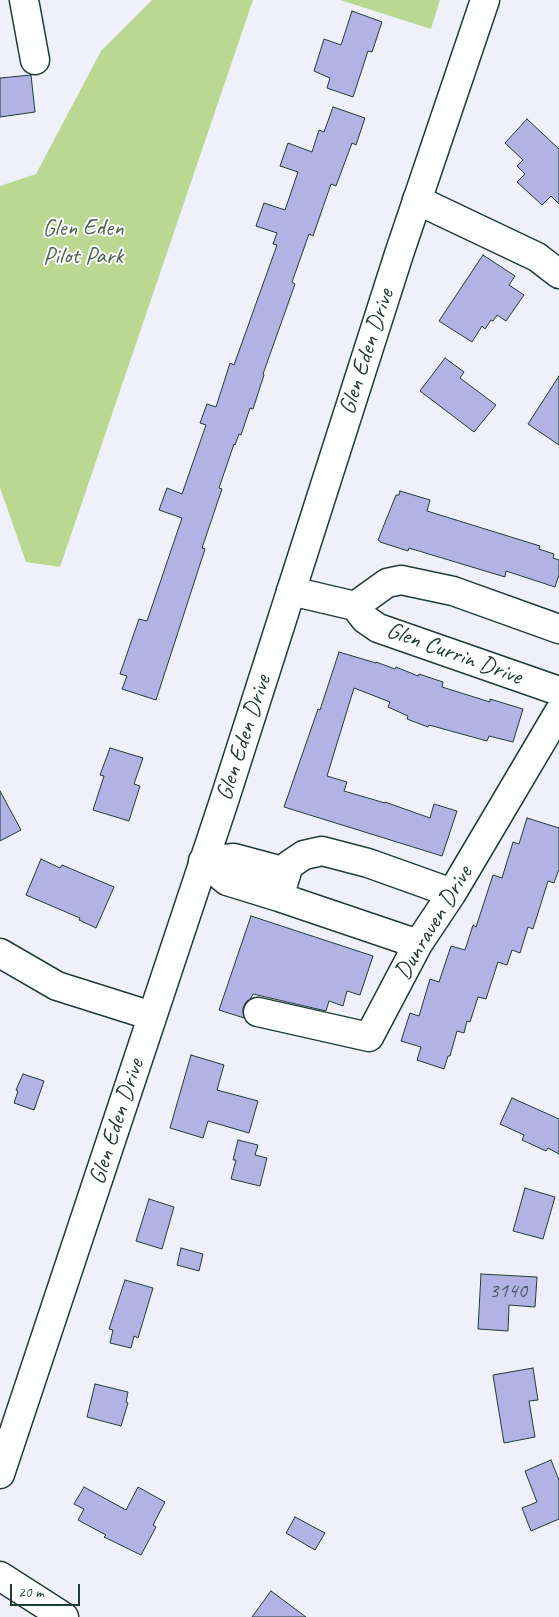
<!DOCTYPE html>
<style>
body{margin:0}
#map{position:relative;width:559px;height:1617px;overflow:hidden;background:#f0f0fa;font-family:Caveat,sans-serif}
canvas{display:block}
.scale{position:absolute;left:10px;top:1584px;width:70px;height:22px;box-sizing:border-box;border:2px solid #1f3d34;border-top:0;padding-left:6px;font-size:15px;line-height:18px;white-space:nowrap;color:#1f3d34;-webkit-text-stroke:4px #fff;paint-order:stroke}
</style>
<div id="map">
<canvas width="559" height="1617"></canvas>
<div class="scale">20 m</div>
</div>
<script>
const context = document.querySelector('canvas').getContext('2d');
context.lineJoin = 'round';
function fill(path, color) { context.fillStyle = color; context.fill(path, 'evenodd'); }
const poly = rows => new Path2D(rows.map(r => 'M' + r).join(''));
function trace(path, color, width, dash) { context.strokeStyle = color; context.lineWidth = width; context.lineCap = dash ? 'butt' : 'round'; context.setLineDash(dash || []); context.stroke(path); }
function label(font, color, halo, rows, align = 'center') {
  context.font = font + ' Caveat,sans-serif'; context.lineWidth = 4; context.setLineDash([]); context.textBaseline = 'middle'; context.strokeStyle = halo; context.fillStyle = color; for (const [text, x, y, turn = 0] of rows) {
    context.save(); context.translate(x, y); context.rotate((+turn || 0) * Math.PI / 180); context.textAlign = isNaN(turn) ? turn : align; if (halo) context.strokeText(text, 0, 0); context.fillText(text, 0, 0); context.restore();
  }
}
fill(poly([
 [152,0,253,0,60,567,26,562,0,488,0,186,36,174,101,51],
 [340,0,440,0,431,29]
]), '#bad891');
const building = poly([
 [352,11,382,22,372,52,368,51,353,97,327,88,330,78,314,71,324,39,341,45,352,11],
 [31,75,35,112,0,117,0,78,31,75],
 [333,107,365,118,356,145,352,143,336,186,331,184,313,236,309,234,292,282,295,284,263,374,264,375,253,409,250,408,241,435,239,434,235,445,234,444,219,488,222,489,202,548,205,549,156,700,122,689,127,676,120,674,139,619,147,621,182,518,159,510,167,488,182,494,206,425,200,423,207,404,216,407,230,363,234,365,277,245,273,244,277,233,256,226,264,203,285,210,298,172,280,166,288,143,312,152,319,130,324,132,333,107],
 [527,119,559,149,559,204,551,196,542,205,517,182,525,174,517,166,523,160,505,143,527,119],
 [483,255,515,276,509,285,524,295,506,321,497,315,493,321,491,320,485,329,482,326,472,342,439,321,483,255],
 [445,358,464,372,460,378,496,405,474,432,420,391,445,358],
 [559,376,559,445,528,424,559,376],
 [400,491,430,500,427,511,540,546,539,549,554,554,553,558,559,560,559,575,555,587,506,571,505,577,409,548,408,551,380,542,380,541,378,540,396,495,399,495,400,491],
 [339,652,376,663,376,662,395,669,396,667,418,676,419,674,443,682,442,687,490,702,490,699,523,709,513,742,489,736,487,741,429,725,428,727,407,719,408,716,388,707,390,702,354,688,327,776,347,782,344,791,385,803,385,802,430,818,434,804,457,811,442,856,284,807,318,709,320,710,339,652],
 [110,748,143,758,134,784,140,786,129,821,93,810,104,776,100,775,110,748],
 [0,791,21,830,0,841,0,791],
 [527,818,559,828,559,869,554,883,548,881,533,929,528,927,520,953,512,950,507,965,498,962,486,999,478,997,470,1022,467,1021,464,1033,457,1031,450,1056,448,1056,444,1069,417,1060,421,1047,401,1041,410,1013,419,1016,430,979,439,982,451,946,465,950,473,925,476,927,493,875,502,878,513,842,519,844,527,818],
 [41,859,60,868,62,865,114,887,96,928,79,920,80,918,26,895,41,859],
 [251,916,373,956,360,995,347,991,343,1006,329,1001,326,1011,253,994,251,998,246,1002,243,1008,244,1018,219,1010,251,916],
 [191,1055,224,1065,217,1090,258,1101,249,1133,208,1121,203,1138,170,1128,191,1055],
 [23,1074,44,1081,34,1110,14,1103,18,1091,16,1090,23,1074],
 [512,1098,559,1119,559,1154,548,1148,546,1151,522,1140,524,1135,500,1124,512,1098],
 [238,1140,258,1145,255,1155,267,1158,260,1186,231,1179,236,1160,233,1160,238,1140],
 [525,1188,555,1197,543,1239,513,1231,525,1188],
 [149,1199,174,1207,162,1249,136,1241,149,1199],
 [181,1248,203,1254,199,1271,177,1265,181,1248],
 [481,1274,537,1277,535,1307,509,1305,508,1331,478,1329,481,1274],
 [125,1280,153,1288,138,1338,134,1336,131,1348,110,1343,113,1330,109,1329,125,1280],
 [533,1368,538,1400,529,1401,535,1437,504,1443,493,1375,533,1368],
 [95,1384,128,1392,126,1402,128,1403,121,1426,87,1417,95,1384],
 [551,1460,559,1480,559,1519,531,1531,522,1508,537,1502,525,1471,551,1460],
 [84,1487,126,1510,138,1487,165,1502,153,1525,156,1527,141,1555,104,1537,106,1535,78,1520,84,1509,74,1504,84,1487],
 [295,1517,325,1533,315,1550,286,1533,295,1517],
 [271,1591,306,1617,252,1617,271,1591]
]);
fill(building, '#b2b3e4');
trace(building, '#1f3d34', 1);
const minor = poly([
 [24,0,35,60],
 [417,200,537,257,559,274],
 [291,591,355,606,365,619,378,628,559,691],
 [355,606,387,583,401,580,453,591,559,629],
 [203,861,227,881,279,897,418,944],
 [203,861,234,858,286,872],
 [279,897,289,865,304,855,322,851,368,863,452,893],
 [0,953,57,986,152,1016],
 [258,1012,369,1037,418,944,452,893,559,712]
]);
const major = poly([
 [0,1474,224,801,399,254,485,0],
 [0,1576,64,1617]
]);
trace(minor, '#1f3d34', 31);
trace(major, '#1f3d34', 31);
trace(minor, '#fff', 28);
trace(major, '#fff', 28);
label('21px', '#445a60', null, [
 ["3140",508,1291]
]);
label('24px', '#46644b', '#fff', [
 ["Glen Eden",83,229],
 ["Pilot Park",83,257]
]);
label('24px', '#1f3d34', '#fff', [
 ["Glen Eden Drive",367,352,-72],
 ["Glen Currin Drive",454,654,20],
 ["Glen Eden Drive",244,738,-72],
 ["Dunraven Drive",434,923,-59],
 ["Glen Eden Drive",117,1122,-72]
]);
</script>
